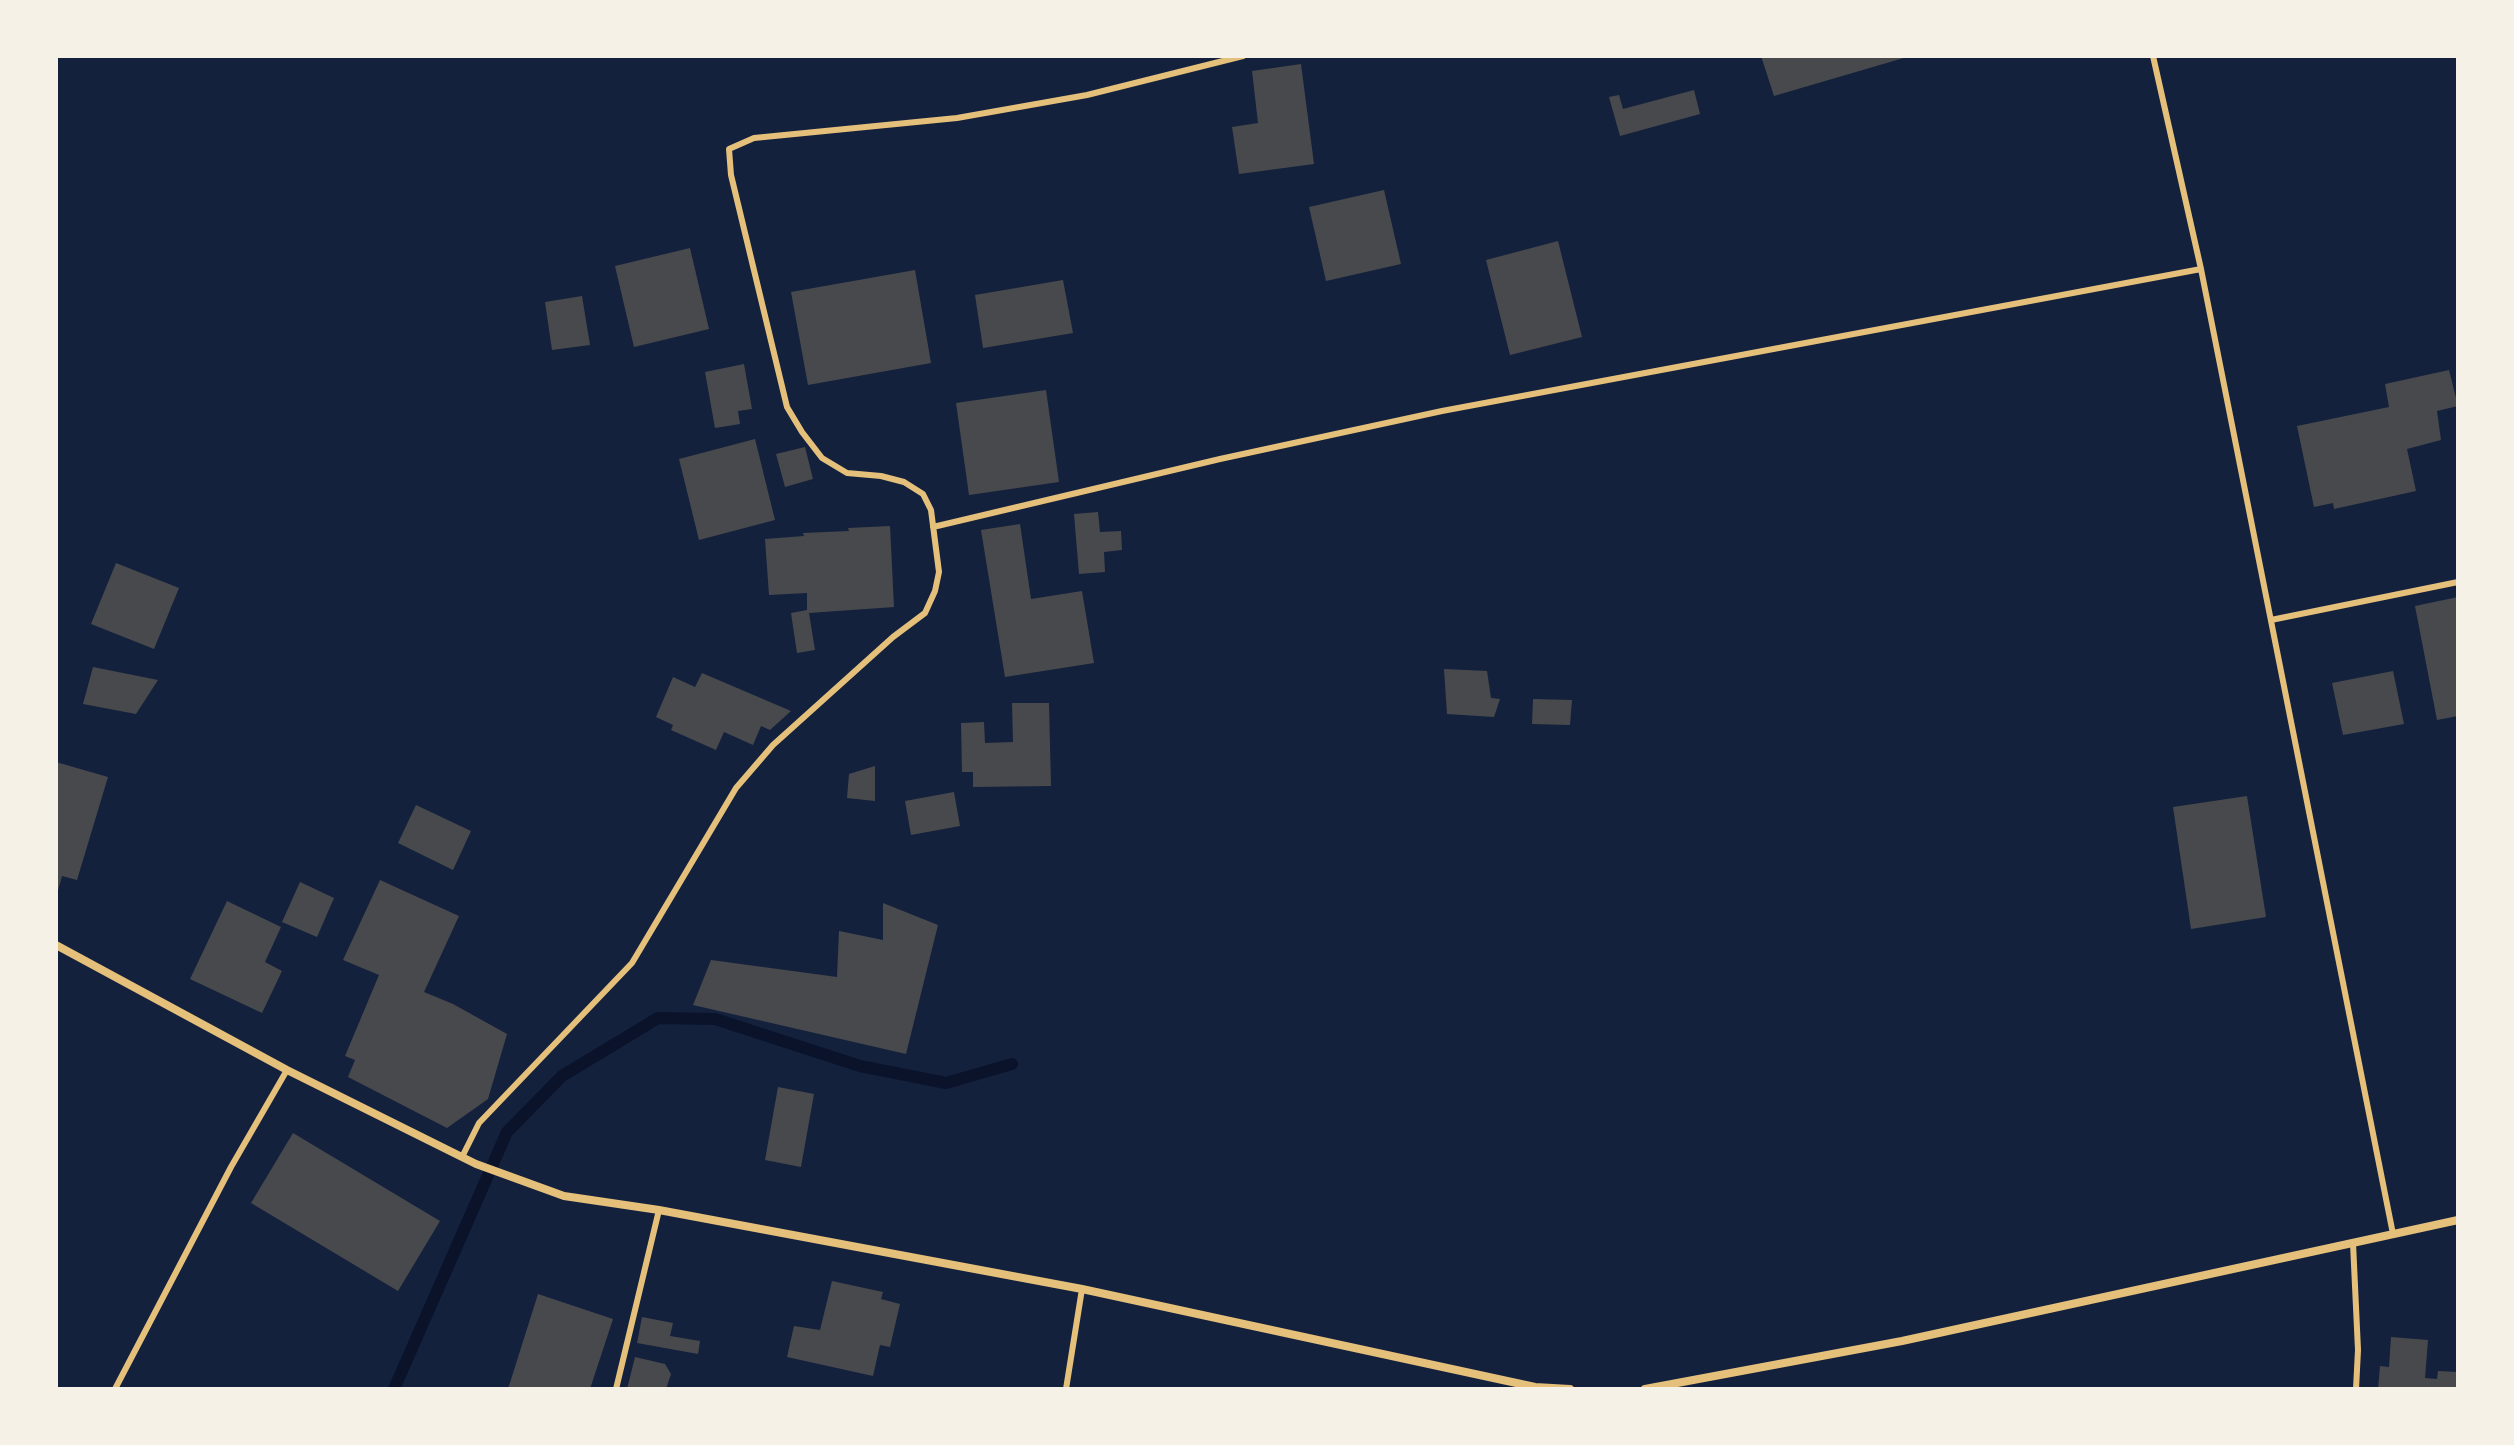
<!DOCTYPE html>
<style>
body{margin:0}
#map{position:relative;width:2514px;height:1445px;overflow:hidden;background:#14213d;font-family:Karla,sans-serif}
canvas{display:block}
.frame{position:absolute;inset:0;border:58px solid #f6f1e7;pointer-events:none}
</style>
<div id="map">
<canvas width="2514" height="1445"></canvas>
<div class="frame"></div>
</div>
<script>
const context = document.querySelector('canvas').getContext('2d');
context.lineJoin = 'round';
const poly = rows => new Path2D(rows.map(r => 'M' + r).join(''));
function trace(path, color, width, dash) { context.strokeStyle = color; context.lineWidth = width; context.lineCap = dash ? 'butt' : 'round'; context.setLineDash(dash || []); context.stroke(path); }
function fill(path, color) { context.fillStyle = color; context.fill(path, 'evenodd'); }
trace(poly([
 [394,1389,507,1132,562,1076,658,1018,715,1019,860,1066,946,1083,1012,1064]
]), '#0b132b', 12);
fill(poly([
 [1761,56,1907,56,1907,57,1774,96],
 [1301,64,1314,164,1239,174,1232,127,1258,123,1252,71],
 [1694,90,1700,114,1620,136,1609,97,1619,95,1623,109],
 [1384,190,1401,264,1326,281,1309,207],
 [1558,241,1582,337,1510,355,1486,260],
 [690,248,709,329,634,347,615,266],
 [915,270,931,363,808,385,791,292],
 [1063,280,1073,333,983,348,975,295],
 [582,296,590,345,552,350,545,302],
 [744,364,752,409,738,411,740,424,715,428,705,372],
 [2449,370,2458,406,2437,411,2441,440,2407,449,2416,491,2334,509,2333,503,2314,507,2297,426,2389,407,2385,384],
 [1046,390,1059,482,969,495,956,403],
 [755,439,775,520,699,540,679,459],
 [805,447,813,479,785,487,776,454],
 [1098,512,1100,532,1121,531,1122,550,1104,552,1105,572,1079,574,1074,514],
 [1020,524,1031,599,1082,591,1094,663,1005,677,981,530],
 [890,526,894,607,809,613,815,650,797,653,791,613,807,610,807,593,769,595,765,539,804,536,803,533,849,531,848,528],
 [116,563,179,588,154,649,91,624],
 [2458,597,2458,716,2437,720,2415,606],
 [93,667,158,680,136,714,83,704],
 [1444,669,1487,671,1491,698,1500,699,1494,717,1447,714],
 [2393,671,2404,724,2343,735,2332,683],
 [702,673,791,711,770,730,761,726,753,745,724,732,716,750,671,730,673,725,656,717,673,677,695,687],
 [1533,699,1572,700,1570,725,1532,724],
 [1012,703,1049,703,1051,786,973,787,973,772,962,772,961,723,984,722,985,743,1013,742],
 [56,762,108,777,77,880,62,876,57,894],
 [875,766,875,801,847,798,849,774],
 [954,792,960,826,911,835,905,801],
 [2247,796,2266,917,2191,929,2173,807],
 [416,805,471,831,453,870,398,843],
 [380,880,459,916,424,992,453,1004,507,1034,488,1099,447,1128,348,1077,355,1060,345,1056,379,975,343,960],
 [300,882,334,898,317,937,282,922],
 [227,901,281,927,265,962,282,971,262,1013,190,979],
 [883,903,938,925,906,1054,693,1005,711,960,837,977,839,931,883,940],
 [778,1087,814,1094,801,1167,765,1160],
 [293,1133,440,1221,398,1291,251,1203],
 [832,1281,883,1292,881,1299,900,1304,890,1347,880,1345,873,1376,787,1357,794,1326,820,1330],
 [538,1294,613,1319,590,1389,508,1389],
 [642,1317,673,1323,670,1336,700,1341,698,1354,637,1343],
 [2391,1337,2428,1340,2425,1378,2437,1379,2438,1371,2458,1372,2458,1389,2378,1389,2380,1366,2389,1367],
 [635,1357,665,1364,671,1374,666,1389,627,1389]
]), '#48494c');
trace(poly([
 [2153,56,2201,269,2393,1234],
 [933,527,1220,459,1442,411,2201,269],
 [2271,620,2458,582],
 [462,1157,479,1123,632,963,736,788,773,745,893,637,925,613,935,591,939,572,931,510,923,494,904,482,881,476,847,473,822,458,802,432,787,407,731,175,729,149,754,138,957,118,1087,95,1243,56],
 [2353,1243,2358,1350,2356,1389],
 [115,1389,231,1167,287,1070],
 [616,1389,659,1210],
 [1066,1389,1082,1289]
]), '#e5c07b', 6);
trace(poly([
 [56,945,287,1070,476,1164,564,1196,659,1210,1082,1289,1535,1387,1570,1389],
 [1645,1389,1902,1341,2458,1220]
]), '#e5c07b', 8);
</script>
